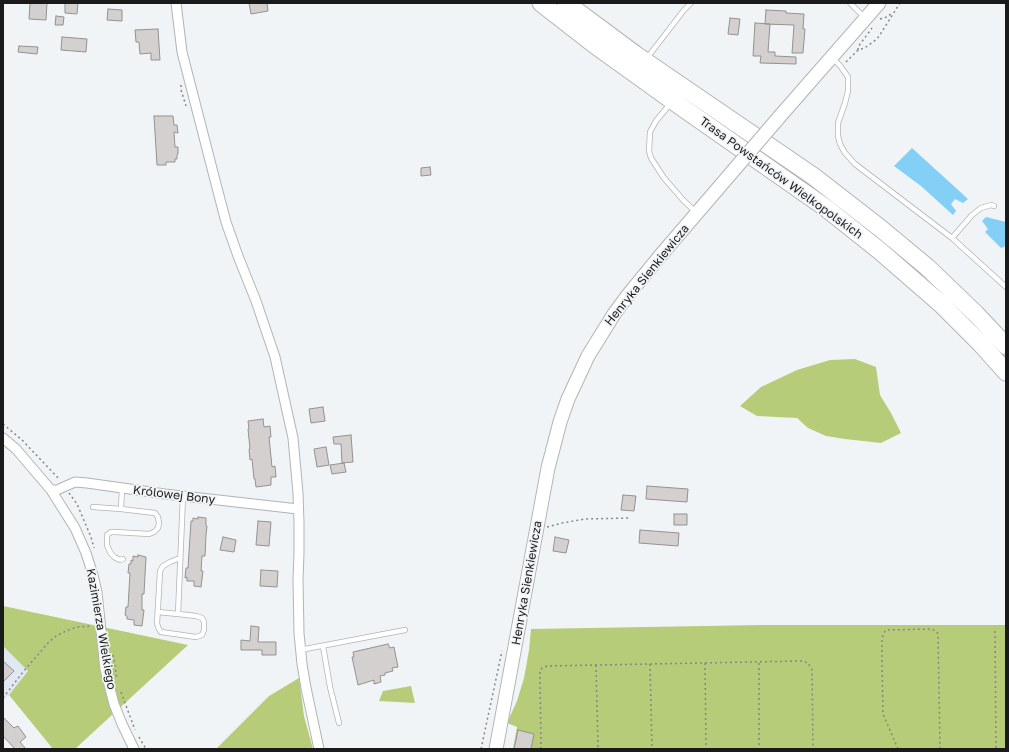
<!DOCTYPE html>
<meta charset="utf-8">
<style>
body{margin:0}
#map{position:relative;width:1009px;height:752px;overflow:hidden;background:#f1f4f6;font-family:"Golos Text",sans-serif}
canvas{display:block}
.frame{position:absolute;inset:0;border:4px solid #1a1a1b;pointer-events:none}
</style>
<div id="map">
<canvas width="1009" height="752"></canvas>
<div class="frame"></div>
</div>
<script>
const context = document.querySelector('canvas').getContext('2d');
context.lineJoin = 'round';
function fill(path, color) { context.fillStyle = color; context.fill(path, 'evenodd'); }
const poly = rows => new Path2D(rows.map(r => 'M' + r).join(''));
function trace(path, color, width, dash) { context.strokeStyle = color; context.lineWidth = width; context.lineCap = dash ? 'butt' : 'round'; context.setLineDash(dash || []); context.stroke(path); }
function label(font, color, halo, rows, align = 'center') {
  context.font = font + ' "Golos Text",sans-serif'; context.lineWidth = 3.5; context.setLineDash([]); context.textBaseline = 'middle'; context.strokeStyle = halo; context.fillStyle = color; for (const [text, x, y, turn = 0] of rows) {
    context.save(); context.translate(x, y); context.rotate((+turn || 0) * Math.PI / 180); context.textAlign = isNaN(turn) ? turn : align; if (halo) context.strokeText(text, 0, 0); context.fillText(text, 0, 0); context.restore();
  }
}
fill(poly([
 [3,646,28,671,9,695,3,700]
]), '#e0e9f1');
fill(poly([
 [855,359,876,367,880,395,891,413,901,433,881,443,845,439,826,436,808,428,797,418,757,416,740,406,761,387,797,370,830,360],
 [3,606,188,645,75,749,53,749,9,695,28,671,3,646],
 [762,625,1006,625,1006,749,513,749,517,727,507,723,517,701,524,678,529,650,531,629],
 [299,678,304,716,313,749,216,749,269,696],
 [411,686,415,703,379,701,383,691]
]), '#b7cc78');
fill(poly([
 [912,148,968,199,963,203,955,199,951,204,956,211,953,215,921,186,894,166],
 [986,217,1006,222,1006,246,1001,248,985,232,988,229,982,221]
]), '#84cff5');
const building = poly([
 [30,3,47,3,46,20,29,19,30,3],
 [65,3,78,3,77,14,65,13,65,3],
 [249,3,267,3,268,11,251,14,249,3],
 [108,9,122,10,122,21,107,20,108,9],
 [766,10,786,11,786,13,804,14,803,29,805,29,803,53,792,53,794,25,765,24,766,10],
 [56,16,64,17,63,25,55,25,56,16],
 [730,18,740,19,738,35,728,34,730,18],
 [755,23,770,24,768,52,775,52,775,56,796,57,796,64,760,63,761,56,753,56,755,23],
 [158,29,160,60,151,60,151,53,140,54,139,42,136,42,135,30,158,29],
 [62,37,87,39,86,52,61,50,62,37],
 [19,46,38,47,37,54,18,52,19,46],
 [154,116,173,116,174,125,177,125,178,133,174,132,175,147,178,147,178,154,177,155,177,159,175,159,175,162,166,162,166,165,157,165,154,116],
 [430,167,431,175,421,176,421,168,430,167],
 [323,407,325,421,311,423,309,409,323,407],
 [263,419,264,427,270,426,271,437,269,437,272,467,275,466,276,477,271,477,271,485,256,487,255,479,254,479,252,459,250,460,249,449,250,449,248,429,249,429,248,421,263,419],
 [351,435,353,462,342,463,341,444,334,444,333,437,351,435],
 [326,447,329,465,317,467,314,449,326,447],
 [344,463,346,472,332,474,330,465,344,463],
 [647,486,688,489,687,502,646,499,647,486],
 [623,495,636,496,634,511,621,510,623,495],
 [674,514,687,514,687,525,674,525,674,514],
 [198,517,206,518,206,526,207,526,206,535,205,556,202,556,201,571,203,571,201,587,194,586,194,581,187,581,187,577,185,578,186,568,188,568,191,521,193,521,193,518,198,519,198,517],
 [258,521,271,522,269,546,256,545,258,521],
 [640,530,679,533,678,546,639,543,640,530],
 [223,537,236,540,234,552,220,550,223,537],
 [555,537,569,540,566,553,553,551,555,537],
 [138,555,146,557,144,594,142,594,142,610,144,610,142,626,134,625,134,620,127,619,127,616,125,615,126,607,128,607,130,573,128,573,129,564,131,564,131,560,133,561,133,556,138,557,138,555],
 [261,570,278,571,277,587,260,586,261,570],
 [251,626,259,627,258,642,276,642,276,655,262,655,262,650,241,650,241,640,250,641,251,626],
 [388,644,390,648,394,647,398,667,392,668,393,671,385,673,385,675,380,676,381,682,374,684,374,680,358,685,352,657,354,657,353,652,388,644],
 [3,661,14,671,3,682,3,661],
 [3,717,14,728,18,726,26,737,20,742,26,749,15,749,3,736,3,717],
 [518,730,534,734,531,749,514,749,518,730]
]);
fill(building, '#d4d0d0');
trace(building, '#949191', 1);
const lane = poly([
 [850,3,864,17],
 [647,58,684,10,691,3],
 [833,58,841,67,848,77,848,91,845,103,838,123,838,136,840,144,845,153,855,164,952,238,1006,287],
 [670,104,656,121,650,132,649,151,651,158,664,178,684,201,696,212],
 [952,238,972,215,981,208,991,205,994,206],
 [122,488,121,509,155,513,158,517,159,523,158,528,154,532,149,534,115,532,111,532,107,535,107,545,110,552,114,557,120,560,123,559],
 [93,507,121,509],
 [180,558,170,562,163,566,160,571,157,624,159,629,161,632,196,637,202,635,204,630,204,622,202,618,196,616,178,614,183,496],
 [158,612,178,614],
 [323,646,330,687,339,723],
 [300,650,405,630]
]);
const street = poly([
 [176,3,182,52,216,184,226,222,238,256,256,301,275,357,293,438,298,493,299,523,299,553,298,580,299,633,302,664,306,688,319,749],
 [3,438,16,449,51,490,75,528,86,553,93,575,97,592,105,669,114,704,122,724,134,749],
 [51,490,57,490,75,482,87,483,165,494,298,509]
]);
const secondary = poly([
 [781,115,879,3],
 [496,749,548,468,560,422,568,399,588,356,614,314,628,295,660,256,733,171]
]);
const highway = poly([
 [541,3,595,45,673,101,826,208,880,251,941,304,981,344,1006,372],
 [566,3,636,55,813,176,880,228,927,267,976,314,1006,346]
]);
trace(lane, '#b1b4b6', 6);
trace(street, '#b1b4b6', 11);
trace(secondary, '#b1b4b6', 15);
trace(highway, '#b1b4b6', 19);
trace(poly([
 [880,19,887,17,892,13],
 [858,50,858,47,872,28],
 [846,62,857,51,866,47,877,39,883,30,900,3],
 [181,85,181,90,186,106],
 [3,424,22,440,60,480],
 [69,493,77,504,91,537,94,548],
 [547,527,562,523,585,519,630,518],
 [995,631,996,749],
 [113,655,117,679],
 [705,663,706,749],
 [759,663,759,749],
 [650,664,652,749],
 [596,665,598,749],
 [121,692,135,730],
 [3,698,23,672,48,643,56,636,66,631,77,627,92,626],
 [139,737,146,749],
 [481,749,502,651],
 [541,749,540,675,540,671,542,668,547,666,801,661,805,662,808,663,812,670,813,749],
 [898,749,883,714,882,663,882,641,883,634,886,630,931,629,936,631,938,634,940,749]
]), '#848687', 1.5, [2, 3]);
trace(lane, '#fff', 4.5);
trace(street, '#fff', 9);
trace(secondary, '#fff', 13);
trace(highway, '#fff', 17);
const secondaryBridge = poly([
 [733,171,781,115]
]);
trace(secondaryBridge, '#b1b4b6', 15, []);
trace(secondaryBridge, '#fff', 13);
label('12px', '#1a1a1b', '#f1f4f6', [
 ["Trasa Powstańców Wielkopolskich",781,178,36],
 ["Henryka Sienkiewicza",647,275,-51],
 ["Królowej Bony",174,495,7],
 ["Henryka Sienkiewicza",527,583,-80],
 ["Kazimierza Wielkiego",101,629,80]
]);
</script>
